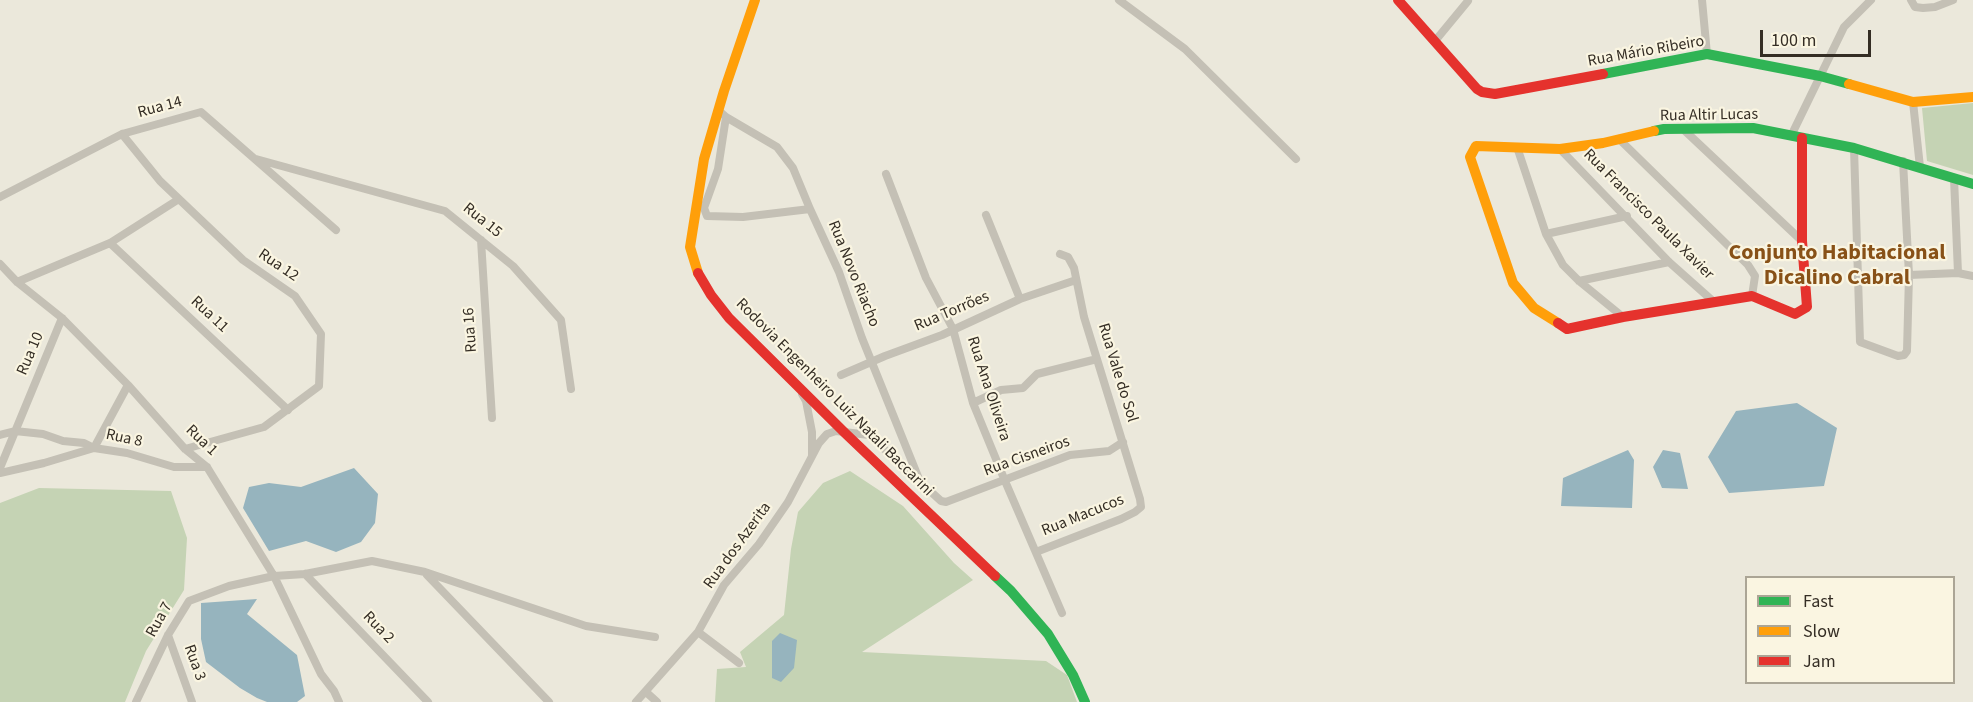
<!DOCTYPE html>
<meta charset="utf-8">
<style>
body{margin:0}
#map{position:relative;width:1973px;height:702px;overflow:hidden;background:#ebe8db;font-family:"Source Sans 3",sans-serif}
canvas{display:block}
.legend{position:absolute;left:1745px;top:576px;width:210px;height:108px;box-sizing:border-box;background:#faf5e1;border:2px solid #aba595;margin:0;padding:8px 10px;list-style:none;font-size:18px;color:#342d24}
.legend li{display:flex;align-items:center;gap:12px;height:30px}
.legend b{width:30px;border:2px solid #aba595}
.scale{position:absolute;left:1760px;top:30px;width:111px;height:27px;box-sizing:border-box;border:3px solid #342d24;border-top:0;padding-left:8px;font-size:18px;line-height:21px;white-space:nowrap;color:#342d24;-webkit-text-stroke:4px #faf5e1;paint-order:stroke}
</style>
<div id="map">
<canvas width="1973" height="702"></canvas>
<ul class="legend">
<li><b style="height:8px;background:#30b455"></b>Fast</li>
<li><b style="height:8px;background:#ff9f0a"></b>Slow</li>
<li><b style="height:8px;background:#e5322d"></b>Jam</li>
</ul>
<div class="scale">100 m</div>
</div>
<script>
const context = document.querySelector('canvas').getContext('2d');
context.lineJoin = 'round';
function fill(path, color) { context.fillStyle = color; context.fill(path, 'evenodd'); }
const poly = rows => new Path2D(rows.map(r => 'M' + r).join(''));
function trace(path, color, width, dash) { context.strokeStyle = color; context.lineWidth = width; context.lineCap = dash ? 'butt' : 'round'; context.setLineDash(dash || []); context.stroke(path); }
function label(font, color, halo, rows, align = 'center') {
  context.font = font + ' "Source Sans 3",sans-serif'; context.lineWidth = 4.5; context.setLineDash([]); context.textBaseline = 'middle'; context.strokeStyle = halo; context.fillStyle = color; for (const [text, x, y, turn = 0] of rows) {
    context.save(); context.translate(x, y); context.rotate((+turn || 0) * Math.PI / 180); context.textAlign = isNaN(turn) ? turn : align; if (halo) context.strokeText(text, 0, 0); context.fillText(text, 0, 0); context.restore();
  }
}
fill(poly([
 [1973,103,1973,175,1927,161,1922,108],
 [850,471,903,506,954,563,973,580,862,652,1046,661,1067,675,1077,702,715,702,717,669,746,667,740,652,784,615,791,549,798,512,823,483],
 [39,488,171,491,187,538,184,590,146,651,125,702,0,702,0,503]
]), '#c5d3b4');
fill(poly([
 [1797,403,1837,428,1824,486,1729,493,1708,457,1736,411],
 [1628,450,1634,460,1632,508,1561,506,1563,478],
 [1663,450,1680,453,1688,489,1662,488,1653,467],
 [354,468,378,494,375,523,361,542,336,552,306,541,269,551,243,508,249,487,269,483,301,487],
 [257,599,247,614,297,655,305,696,297,702,267,702,257,698,240,688,206,662,201,639,201,603],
 [780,633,797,640,794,668,781,682,772,678,772,641]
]), '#96b4be');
trace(poly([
 [1119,0,1185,49,1296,159],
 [1702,0,1707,54],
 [1911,0,1915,7,1923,8,1935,7,1953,0],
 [1435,41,1468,1],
 [1913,102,1920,167],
 [718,110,726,117,777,147,793,168,810,209,839,272,862,338,919,479],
 [726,117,718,169,704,208,707,216,743,217,810,209],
 [1683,129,1802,241],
 [122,134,160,181,243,260,295,296,321,334,319,386,264,427,185,449],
 [1791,136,1844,27,1871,0],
 [1619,139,1748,265,1755,276,1752,296],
 [1517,147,1546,234,1563,265,1579,281,1623,317],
 [1854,148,1860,342,1898,356,1904,355,1907,351,1909,275,1903,161],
 [1560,149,1669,262,1714,302],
 [256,159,445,211,513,266,561,320,571,389],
 [886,174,926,278,953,329,973,403,1005,481,1062,613],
 [1954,178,1958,273],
 [0,197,122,134,201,112,336,230],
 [986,215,1020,299],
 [1546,234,1627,216],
 [481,240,492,418],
 [110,243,288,410],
 [0,264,17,282,62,318,128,385,185,449,207,467,274,576,305,574,372,561,425,572,586,626,655,637],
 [1909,275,1958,273,1973,276],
 [1579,281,1669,262],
 [17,282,110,243,179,199],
 [841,375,885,356,942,335,1020,299,1076,280],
 [802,394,806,401,812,432,812,455],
 [973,403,1001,390,1023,388,1037,374,1097,359],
 [0,435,15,431,43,434,63,441,84,443,94,448,128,385],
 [0,468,62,318],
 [0,473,44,463,94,448,127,453,174,467,207,467],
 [1036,552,1121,519,1135,512,1141,507,1140,499,1084,317,1074,268,1068,257,1060,254],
 [305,574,428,702],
 [427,575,549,702],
 [698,632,739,663],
 [168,635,192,702],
 [646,692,657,702],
 [136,702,168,635,189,601,229,586,274,576,321,674,334,691,339,702],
 [636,702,698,632,724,585,759,544,788,502,819,443,827,434,836,431,869,435,941,501,946,502,1070,455,1109,451,1123,442]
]), '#c4c0b5', 8);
trace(poly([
 [1603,74,1707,54,1820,76,1849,84],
 [1654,131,1664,129,1753,128,1854,148,1973,184],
 [995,576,1011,591,1048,634,1073,675,1085,702]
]), '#30b455', 10);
trace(poly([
 [1849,84,1913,102,1973,97],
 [698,273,690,247,704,159,724,91,755,0],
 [1558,323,1534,308,1513,283,1470,157,1476,146,1560,149,1603,143,1654,131]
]), '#ff9f0a', 10);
trace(poly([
 [1398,0,1477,89,1482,92,1495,94,1603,74],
 [698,273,711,295,729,318,845,433,995,576],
 [1558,323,1567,329,1623,317,1752,296,1795,314,1807,307,1802,241,1802,138]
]), '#e5322d', 10);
label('16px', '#342d24', '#faf5e1', [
 ["Rua Mário Ribeiro",1646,52,-10],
 ["Rua 14",160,108,-15],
 ["Rua Altir Lucas",1709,116,-1],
 ["Rua Francisco Paula Xavier",1648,215,45],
 ["Rua 15",482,221,39],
 ["Rua 12",278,266,34],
 ["Rua Novo Riacho",853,274,68],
 ["Rua Torrões",952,312,-23],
 ["Rua 11",209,315,43],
 ["Rua 16",471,330,-94],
 ["Rua 10",31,354,-67],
 ["Rua Vale do Sol",1117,373,73],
 ["Rua Ana Oliveira",988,389,72],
 ["Rodovia Engenheiro Luiz Natali Baccarini",834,398,45],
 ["Rua 8",124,439,12],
 ["Rua 1",201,441,44],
 ["Rua Cisneiros",1027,457,-20],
 ["Rua Macucos",1083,516,-22],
 ["Rua dos Azerita",738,546,-54],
 ["Rua 7",160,620,-61],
 ["Rua 2",378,628,46],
 ["Rua 3",194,663,70]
]);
label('bold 22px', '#885117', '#faf5e1', [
 ["Conjunto Habitacional",1837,254],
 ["Dicalino Cabral",1837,279]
]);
</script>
